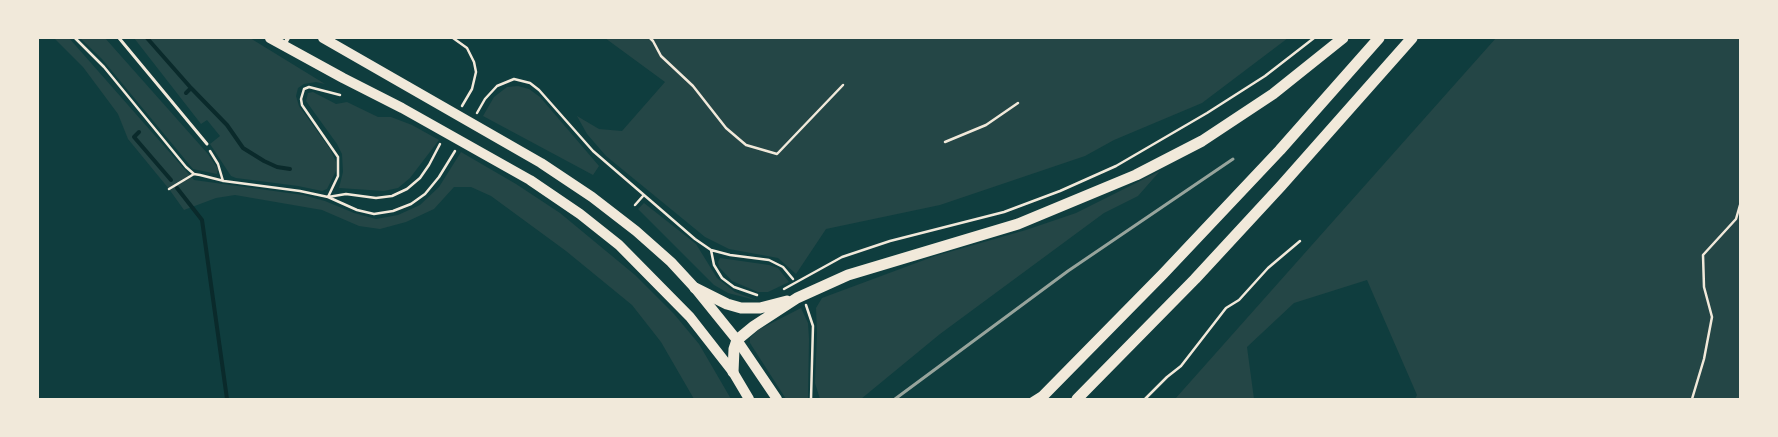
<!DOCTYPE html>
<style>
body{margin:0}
#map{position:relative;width:1778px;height:437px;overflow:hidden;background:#0f3d3e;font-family:Rubik,sans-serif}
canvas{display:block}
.frame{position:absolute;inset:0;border:39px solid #f1e9da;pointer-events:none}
</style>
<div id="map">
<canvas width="1778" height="437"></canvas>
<div class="frame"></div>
</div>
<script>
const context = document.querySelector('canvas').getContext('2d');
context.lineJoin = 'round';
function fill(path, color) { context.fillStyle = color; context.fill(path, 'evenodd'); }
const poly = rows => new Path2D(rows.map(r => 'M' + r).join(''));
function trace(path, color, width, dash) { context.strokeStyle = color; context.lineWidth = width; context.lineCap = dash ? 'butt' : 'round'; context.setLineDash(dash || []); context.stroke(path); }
fill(poly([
 [54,38,69,38,194,180,303,195,325,201,354,213,376,219,398,215,420,205,439,187,461,152,516,184,560,213,635,275,674,314,699,344,731,399,694,399,661,342,632,305,566,251,491,196,471,187,454,187,434,209,406,222,380,229,359,226,322,210,235,195,216,198,184,210,169,189,128,139,118,114,83,67],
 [80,38,105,38,208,154,218,169,217,174,193,169,102,59],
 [134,38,250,38,325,84,316,82,304,84,298,88,296,96,299,106,330,149,336,162,336,171,327,189,322,191,298,186,236,178,231,176,210,144,220,136,207,120,201,124],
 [605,38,1288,38,1202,103,1114,140,1085,156,940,205,826,229,796,274,778,258,729,249,705,237,606,156,587,134,577,116,599,129,622,131,665,82],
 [1496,38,1740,38,1740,399,1415,399,1417,395,1367,280,1294,303,1247,347,1254,399,1175,399],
 [518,86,529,89,540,97,599,166,593,175,483,116,494,97,507,87],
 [313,92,336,104,347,102,378,117,391,117,412,125,439,140,410,178,398,188,384,191,339,188,343,172,342,154,337,144,306,101,308,93],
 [1160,171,1138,196,1104,213,940,334,861,399,820,399,815,383,817,333,816,308,822,298,935,256,1026,230,1076,213],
 [644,203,696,244,717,278,735,292,759,301,728,293,714,285,638,209],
 [720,258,769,265,778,268,789,282,768,292,758,292,732,281,719,267,718,262],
 [801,308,808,323,809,339,808,399,786,399,750,343,750,338,758,330]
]), '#244646');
trace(poly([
 [147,38,191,88,186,93],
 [191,88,227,125,243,148,264,161,277,167,290,169],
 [139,132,134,137,171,180],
 [177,188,202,220,227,399]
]), '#0a2a2b', 4);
trace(poly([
 [75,38,104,67,186,167,194,174,200,175,224,181,300,191,328,197,357,210,374,214,393,211,411,204,425,194,439,177,455,151],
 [453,38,467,48,474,62,476,72,472,89,462,106],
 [650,38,653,41,661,56,693,86,726,128,746,145,777,154,843,85],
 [477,113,485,99,497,86,514,79,530,83,539,90,593,151,695,239,711,250,730,255,769,260,783,267,793,279],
 [945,142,986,125,1018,103],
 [210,151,218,164,223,181],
 [169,189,194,174],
 [328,197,338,176,338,157,302,105,301,99,304,89,309,87,340,95],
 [328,197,346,194,376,198,392,196,407,189,420,178,429,165,440,144],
 [635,205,643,196],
 [711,250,714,265,722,278,734,287,757,295],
 [784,289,842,257,890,241,1004,212,1060,191,1116,166,1207,113,1265,76,1314,38],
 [806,305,813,326,811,399],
 [1145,399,1167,377,1181,366,1226,308,1239,300,1268,268,1300,241],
 [1692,399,1704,359,1712,317,1704,287,1703,255,1736,219,1740,205]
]), '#f1e9da', 2.5);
trace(poly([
 [119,38,207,144],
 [1031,399,1039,394]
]), '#f1e9da', 3);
trace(poly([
 [284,45,288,38]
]), '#f1e9da', 4);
trace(poly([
 [270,38,343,78,402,108,530,180,580,214,619,245,690,317,733,372,749,399],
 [323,38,541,163,592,197,636,231,671,262,695,288,737,340,777,399]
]), '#f1e9da', 10);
trace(poly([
 [695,288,727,304,741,308,760,308,787,301],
 [733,372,734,349,737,340,754,326,797,298,848,275,1018,224,1136,175,1202,141,1273,94,1343,38],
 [1040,399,1163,274,1280,150,1379,38],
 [1077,399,1195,279,1281,186,1412,38]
]), '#f1e9da', 11);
trace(poly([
 [895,399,1068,271,1233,159]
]), '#97a49c', 3);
</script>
